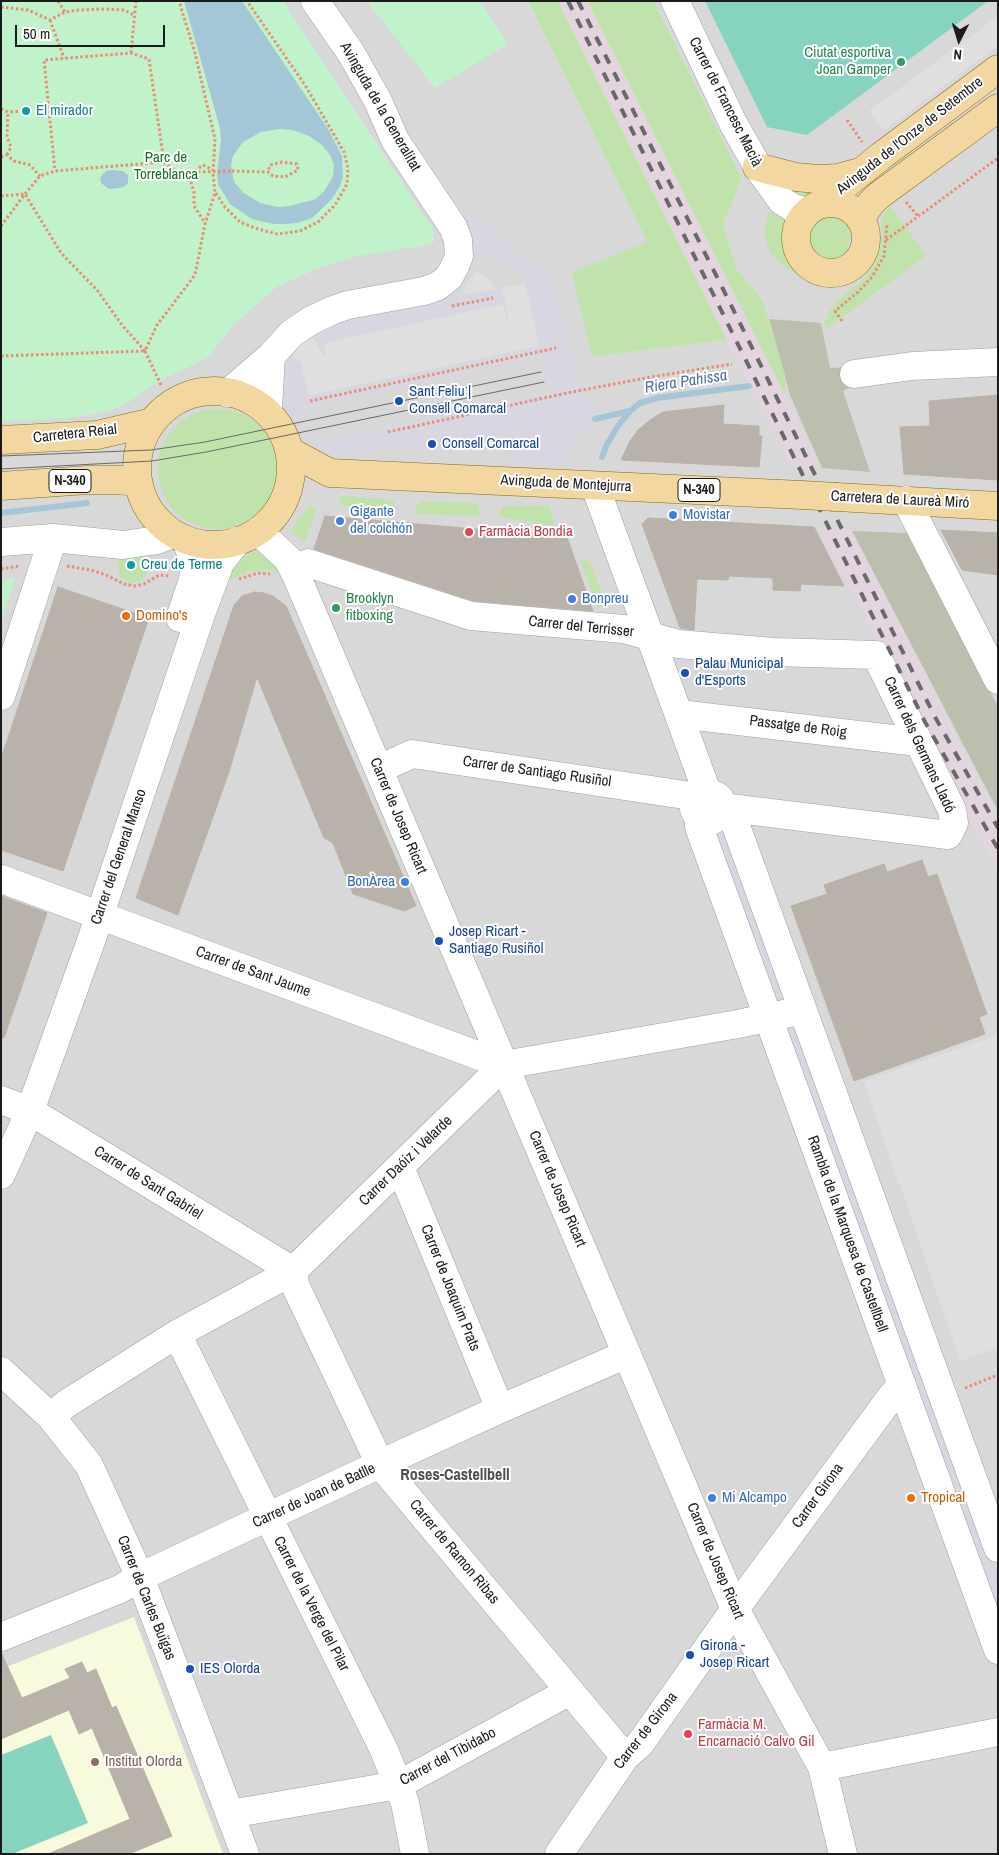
<!DOCTYPE html>
<meta charset="utf-8">
<style>
body{margin:0}
#map{position:relative;width:999px;height:1855px;overflow:hidden;background:#ece9e2;font-family:"Archivo Narrow",sans-serif}
canvas{display:block}
.frame{position:absolute;inset:0;border:2px solid #1b1b1b;pointer-events:none}
.north{position:absolute;left:934px;top:15px;width:50px;height:50px;-webkit-text-stroke:4px #fff;paint-order:stroke;rotate:185deg;font-size:14px;font-weight:700;line-height:20px;text-align:center;color:#1b1b1b}
.north::after{content:'';display:block;margin:auto;width:18px;height:22px;background:#1b1b1b;clip-path:polygon(50% 0,100% 100%,50% 72%,0 100%)}
.scale{position:absolute;left:15px;top:25px;width:150px;height:22px;box-sizing:border-box;border:2px solid #1b1b1b;border-top:0;padding-left:6px;font-size:15px;line-height:18px;white-space:nowrap;color:#1b1b1b;-webkit-text-stroke:4px #fff;paint-order:stroke}
</style>
<div id="map">
<canvas width="999" height="1855"></canvas>
<div class="frame"></div>
<div class="north">N</div>
<div class="scale">50 m</div>
</div>
<script>
const context = document.querySelector('canvas').getContext('2d');
context.lineJoin = 'round';
function fill(path, color) { context.fillStyle = color; context.fill(path, 'evenodd'); }
const poly = rows => new Path2D(rows.map(r => 'M' + r).join(''));
function trace(path, color, width, dash) { context.strokeStyle = color; context.lineWidth = width; context.lineCap = dash ? 'butt' : 'round'; context.setLineDash(dash || []); context.stroke(path); }
function label(font, color, halo, rows, align = 'center') {
  context.font = font + ' "Archivo Narrow",sans-serif'; context.lineWidth = 4; context.setLineDash([]); context.textBaseline = 'middle'; context.strokeStyle = halo; context.fillStyle = color; for (const [text, x, y, turn = 0] of rows) {
    context.save(); context.translate(x, y); context.rotate((+turn || 0) * Math.PI / 180); context.textAlign = isNaN(turn) ? turn : align; if (halo) context.strokeText(text, 0, 0); context.fillText(text, 0, 0); context.restore();
  }
}
fill(poly([
 [1,1,528,1,647,242,592,357,727,340,790,466,822,468,785,395,785,375,763,300,737,269,723,225,742,179,654,1,998,1,998,818,957,739,891,601,959,799,998,870,998,1854,1,1854]
]), '#d9d8d8');
fill(poly([
 [558,1,587,1,822,468,790,467],
 [818,528,852,531,891,601,957,739,998,818,998,870,959,799]
]), '#e4d4df');
fill(poly([
 [134,1617,223,1854,1,1854,1,1669]
]), '#f8fbdb');
fill(poly([
 [769,319,821,323,830,368,852,367,856,384,843,391,870,472,822,468,790,395],
 [852,531,909,533,998,707,998,811]
]), '#bdbfae');
fill(poly([
 [528,1,558,1,727,340,592,357,572,272,647,242],
 [587,1,654,1,742,179,723,225,737,269,763,300,785,375,785,395],
 '765 231a43 43 0 1 1 86 0a43 43 0 1 1-86 0Z',
 [889,204,926,256,826,329,825,321,830,310,839,299,864,279,874,264,880,250,882,233,881,219],
 '158 469a60 60 0 1 1 120 0a60 60 0 1 1-120 0Z',
 [339,496,394,500,395,512,340,505],
 [420,501,477,503,481,516,413,514],
 [310,504,316,512,305,542,290,532],
 [502,506,550,506,555,526,499,517],
 [257,551,265,552,283,575,271,571,260,570,247,572,227,581,224,579,239,558],
 [143,556,148,565,145,577,135,583,128,582,121,578,117,569,119,557],
 [580,559,590,561,606,605,597,607]
]), '#c0e2ab');
fill(poly([
 [1,1,283,1,433,229,434,242,427,245,357,256,314,270,278,286,252,308,228,331,209,357,159,381,129,402,109,411,63,419,1,421],
 [373,1,480,1,508,44,435,88,369,4],
 [15,578,1,622,1,581]
]), '#c1f3cb');
fill(poly([
 [705,1,988,1,807,135,767,127],
 [51,1735,88,1823,12,1854,1,1854,1,1755]
]), '#86d4bf');
fill(poly([
 [998,16,998,46,884,130,869,111],
 [476,272,488,277,497,289,463,295,466,283],
 [526,284,540,346,308,396,301,363,289,352,310,334,326,357,323,343,504,304,507,319,508,317,502,288],
 [998,1035,998,1348,960,1361,864,1081]
]), '#dfdfdf');
fill(poly([
 [466,209,551,280,584,393,590,392,595,419,582,433,557,466,519,464,509,453,381,446,370,456,331,454,315,445,306,437,322,434,324,440,550,392,542,357,317,405,318,414,295,419,282,401,278,371,289,352,301,363,308,396,539,346,524,277,519,269,512,265,480,253,473,247,457,213],
 [502,288,508,318,507,319,503,304,324,343,326,358,310,334,316,330,371,312],
 [726,823,798,1011,998,1567,998,1644,708,832]
]), '#d7d6e1');
fill(poly([
 [184,1,242,1,328,129,342,156,343,177,340,186,332,199,312,218,297,223,285,224,273,224,252,219,230,204,218,184,217,174,221,140,220,128],
 [280,129,293,130,309,136,322,145,330,155,334,165,333,176,325,190,316,199,290,206,278,207,260,203,244,193,234,182,231,165,233,156,243,142,261,132],
 [113,170,123,171,128,175,128,183,125,186,120,188,109,189,101,183,100,178,103,174,106,171]
]), '#a5c6d6');
trace(poly([
 [595,419,630,411],
 [602,457,607,444,618,426,630,411,640,403,657,398,749,386],
 [1,513,87,503]
]), '#a5c6d6', 6);
const building = poly([
 [998,395,998,480,904,474,900,427,930,426,929,401,998,395],
 [724,405,723,424,759,426,759,436,762,436,759,467,621,460,630,441,638,430,650,420,663,412,724,405],
 [325,516,567,537,593,611,474,601,314,549,325,516],
 [648,518,814,527,844,586,801,584,800,591,773,590,773,578,729,576,728,580,697,579,694,630,680,628,642,524,648,518],
 [941,530,998,533,998,575,962,570,941,530],
 [58,587,149,618,63,871,1,850,1,759,58,587],
 [255,592,264,593,273,596,286,606,416,906,404,911,353,894,333,843,324,838,257,677,229,772,178,915,136,898,234,605,242,596,255,592],
 [922,860,928,877,937,874,987,1014,979,1017,985,1034,854,1081,791,906,827,894,824,885,884,864,887,872,922,860],
 [1,896,47,913,4,1038,1,1038,1,896],
 [1,1652,22,1698,70,1678,65,1669,82,1662,87,1673,96,1669,112,1708,116,1706,172,1836,129,1854,48,1854,130,1819,92,1728,79,1734,69,1710,1,1739,1,1652]
]);
fill(building, '#b8b2ab');
trace(building, '#bcb2a5', 1);
const minor = poly([
 [675,1,733,123,759,169,782,201,793,208,807,212],
 [854,374,912,366,998,362],
 [228,393,271,356,292,333,310,321,333,310,348,305,424,291,438,286,449,277,455,266,459,256,458,240,453,227,395,140,378,101,351,53,315,1],
 [268,410,271,356],
 [595,486,707,792],
 [906,500,998,680],
 [258,531,288,559,297,577,735,1609,822,1767,843,1854],
 [1,542,53,538,123,545,157,540,173,534],
 [294,570,308,563,471,616,624,629,678,644,774,652,876,655,952,810,954,823,948,835,722,807],
 [180,618,193,580,194,571,192,556,186,540],
 [1,696,53,538],
 [679,714,918,742],
 [379,769,412,754,698,797],
 [721,813,731,817,736,826,998,1548],
 [699,818,713,820,719,816,722,807,720,799,717,796,707,792,698,797,695,801,694,810,699,818,699,827,998,1650],
 [1,879,504,1065],
 [1,1100,30,1111,293,1271],
 [400,1167,500,1409],
 [1,1175,30,1111,91,941,201,614,220,563,237,541],
 [293,1271,295,1285,380,1464,625,1757],
 [177,1334,384,1750,405,1803,415,1854],
 [1,1371,51,1417,89,1465,140,1577,245,1854],
 [51,1417,66,1404,177,1334,293,1271,504,1065,738,1024,803,1010],
 [1,1637,120,1589,140,1577,380,1464,500,1409,627,1354],
 [822,1767,998,1732],
 [230,1814,398,1785,570,1691],
 [559,1854,625,1757,640,1744,735,1609,891,1397,902,1385]
]);
const major = poly([
 [757,167,796,177,817,179,838,178,860,172],
 [823,203,881,156,998,69],
 '796 238a35 35 0 1 1 70 0a35 35 0 1 1-70 0Z',
 [860,219,871,203,878,196,998,108],
 '137 468a77 77 0 1 1 154 0a77 77 0 1 1-154 0Z',
 [1,440,97,435,149,423],
 [291,452,330,473,802,495],
 [1,486,87,480,122,480,139,484],
 [837,497,998,506]
]);
trace(minor, '#9f9f9f', 29);
trace(major, '#856b0d', 29);
trace(poly([
 [58,1,65,12],
 [1,7,28,10,50,20,65,12,79,10,105,9,124,10,134,15],
 [50,20,64,58],
 [131,53,136,1],
 [1,109,8,112,26,111],
 [847,120,862,142],
 [7,155,11,147,7,137,8,112],
 [1,157,7,155,14,161,30,165,40,176],
 [164,162,176,172,198,172],
 [195,171,203,165,213,170],
 [232,171,268,172,273,176,285,177,298,170,297,164,282,162,270,165,268,172],
 [188,172,194,192,194,206,205,223],
 [216,193,224,206,240,222,258,229,277,234,300,231,318,222,335,205,347,184,348,168,344,152,305,85,247,1],
 [1,196,25,194,61,253,97,290,122,325,145,351],
 [906,202,918,216],
 [1,226,25,194,40,176,55,171,164,162,149,59,131,53,44,60,55,171],
 [886,240,998,158],
 [452,306,493,298],
 [842,321,835,311,858,292,872,277,884,256,887,224],
 [1,356,144,351],
 [161,385,145,351,157,325,195,275,205,224,215,193,213,173,215,139,195,53,179,1],
 [310,401,556,348],
 [388,432,567,393,651,377,732,364],
 [67,566,91,570,106,575,124,584,135,586,144,584,159,575,170,576],
 [1,569,19,566],
 [239,579,258,573,270,574],
 [965,1388,998,1375]
]), '#ec8c72', 3, [2.5, 2.5]);
trace(minor, '#fff', 28);
trace(major, '#f2d8a0', 28);
trace(poly([
 [1,456,151,450,205,442,541,372],
 [1,469,152,461,206,452,544,382]
]), '#696969', 1);
trace(poly([
 [568,1,925,722,998,849],
 [578,1,723,289,935,717,998,828]
]), '#696969', 4, [10, 10]);
const majorBridge = poly([
 [802,495,837,497]
]);
trace(majorBridge, '#856b0d', 29, []);
trace(poly([
 [198,172,232,171]
]), '#ec8c72', 3, [2.5, 2.5]);
trace(majorBridge, '#f2d8a0', 28);
for (const [x, y, r, color] of [
 [901,62,5,"#2e9e5b"],
 [26,111,5,"#0f9aa8"],
 [399,401,5,"#1a4fb4"],
 [432,444,5,"#1a4fb4"],
 [673,515,5,"#3f7fe0"],
 [340,521,5,"#3f7fe0"],
 [469,532,5,"#e0444e"],
 [131,565,5,"#0f9aa8"],
 [572,599,5,"#3f7fe0"],
 [336,608,5,"#2e9e5b"],
 [126,616,5,"#e8710a"],
 [685,673,5,"#1a4fb4"],
 [405,882,5,"#3f7fe0"],
 [439,941,5,"#1a4fb4"],
 [712,1498,5,"#3f7fe0"],
 [911,1498,5,"#e8710a"],
 [690,1655,5,"#1a4fb4"],
 [190,1669,5,"#1a4fb4"],
 [688,1734,5,"#e0444e"],
 [95,1762,5,"#8d6e63"]
]) { const dot = new Path2D(); dot.arc(x, y, r, 0, 2 * Math.PI); context.fillStyle = color; context.fill(dot); trace(dot, '#fff', 2); }
for (const [x, y, w] of [
 [70,481,42],
 [699,490,42]
]) { const box = new Path2D(); box.roundRect(x - w / 2, y - 11.5, w, 23, 4); context.fillStyle = '#fff'; context.fill(box); trace(box, '#1b1b1b', 1); }
label('bold 14px', '#1b1b1b', null, [
 ["N-340",70,481],
 ["N-340",699,490]
]);
label('15px', '#27864d', '#fff', [
 ["Ciutat esportiva",891,53],
 ["Joan Gamper",891,70],
 ["Brooklyn",346,599,"left"],
 ["fitboxing",346,616,"left"]
], 'right');
label('15px', '#1b1b1b', '#fff', [
 ["Carrer de Francesc Macià",725,102,63],
 ["Avinguda de la Generalitat",380,107,60],
 ["Avinguda de l'Onze de Setembre",910,136,-38],
 ["Carretera Reial",75,434,-6],
 ["Avinguda de Montejurra",566,484,3],
 ["Carretera de Laureà Miró",900,500,3],
 ["Carrer del Terrisser",581,627,6],
 ["Passatge de Roig",798,727,7],
 ["Carrer dels Germans Lladó",919,745,65],
 ["Carrer de Santiago Rusiñol",537,772,8],
 ["Carrer de Josep Ricart",398,816,67],
 ["Carrer del General Manso",119,857,-71],
 ["Carrer de Sant Jaume",253,972,20],
 ["Carrer Daóiz i Velarde",406,1161,-44],
 ["Carrer de Sant Gabriel",148,1183,32],
 ["Carrer de Josep Ricart",557,1189,67],
 ["Rambla de la Marquesa de Castellbell",847,1234,70],
 ["Carrer de Joaquim Prats",450,1288,68],
 ["Carrer de Joan de Batlle",314,1496,-25],
 ["Carrer Girona",818,1496,-54],
 ["Carrer de Ramon Ribas",454,1552,50],
 ["Carrer de Josep Ricart",715,1561,67],
 ["Carrer de Carles Buïgas",146,1598,68],
 ["Carrer de la Verge del Pilar",311,1604,63],
 ["Carrer de Girona",646,1731,-52],
 ["Carrer del Tibidabo",448,1757,-28]
]);
label('15px', '#0d838f', '#fff', [
 ["El mirador",36,111],
 ["Creu de Terme",141,565]
], 'left');
label('15px', '#156e26', '#fff', [
 ["Parc de",166,158],
 ["Torreblanca",166,175]
]);
label('15px', '#164399', '#fff', [
 ["Sant Feliu |",409,392],
 ["Consell Comarcal",409,409],
 ["Consell Comarcal",442,444],
 ["Palau Municipal",695,664],
 ["d'Esports",695,681],
 ["Josep Ricart -",449,932],
 ["Santiago Rusiñol",449,949],
 ["Girona -",700,1646],
 ["Josep Ricart",700,1663],
 ["IES Olorda",200,1669]
], 'left');
label('15px', '#366cbe', '#fff', [
 ["Gigante",350,512],
 ["del colchón",350,529],
 ["Movistar",683,515],
 ["Bonpreu",582,599],
 ["BonÀrea",395,882,"right"],
 ["Mi Alcampo",722,1498]
], 'left');
label('15px', '#be3a42', '#fff', [
 ["Farmàcia Bondia",479,532],
 ["Farmàcia M.",698,1725],
 ["Encarnació Calvo Gil",698,1742]
], 'left');
label('15px', '#c56008', '#fff', [
 ["Domino's",136,616],
 ["Tropical",921,1498]
], 'left');
label('15px', '#785e54', '#fff', [
 ["Institut Olorda",105,1762]
], 'left');
label('italic 16px', '#5170a1', '#fff', [
 ["Riera Pahissa",686,382,-9]
]);
label('bold 16px', '#4e4e4e', '#fff', [
 ["Roses-Castellbell",455,1476]
]);
</script>
